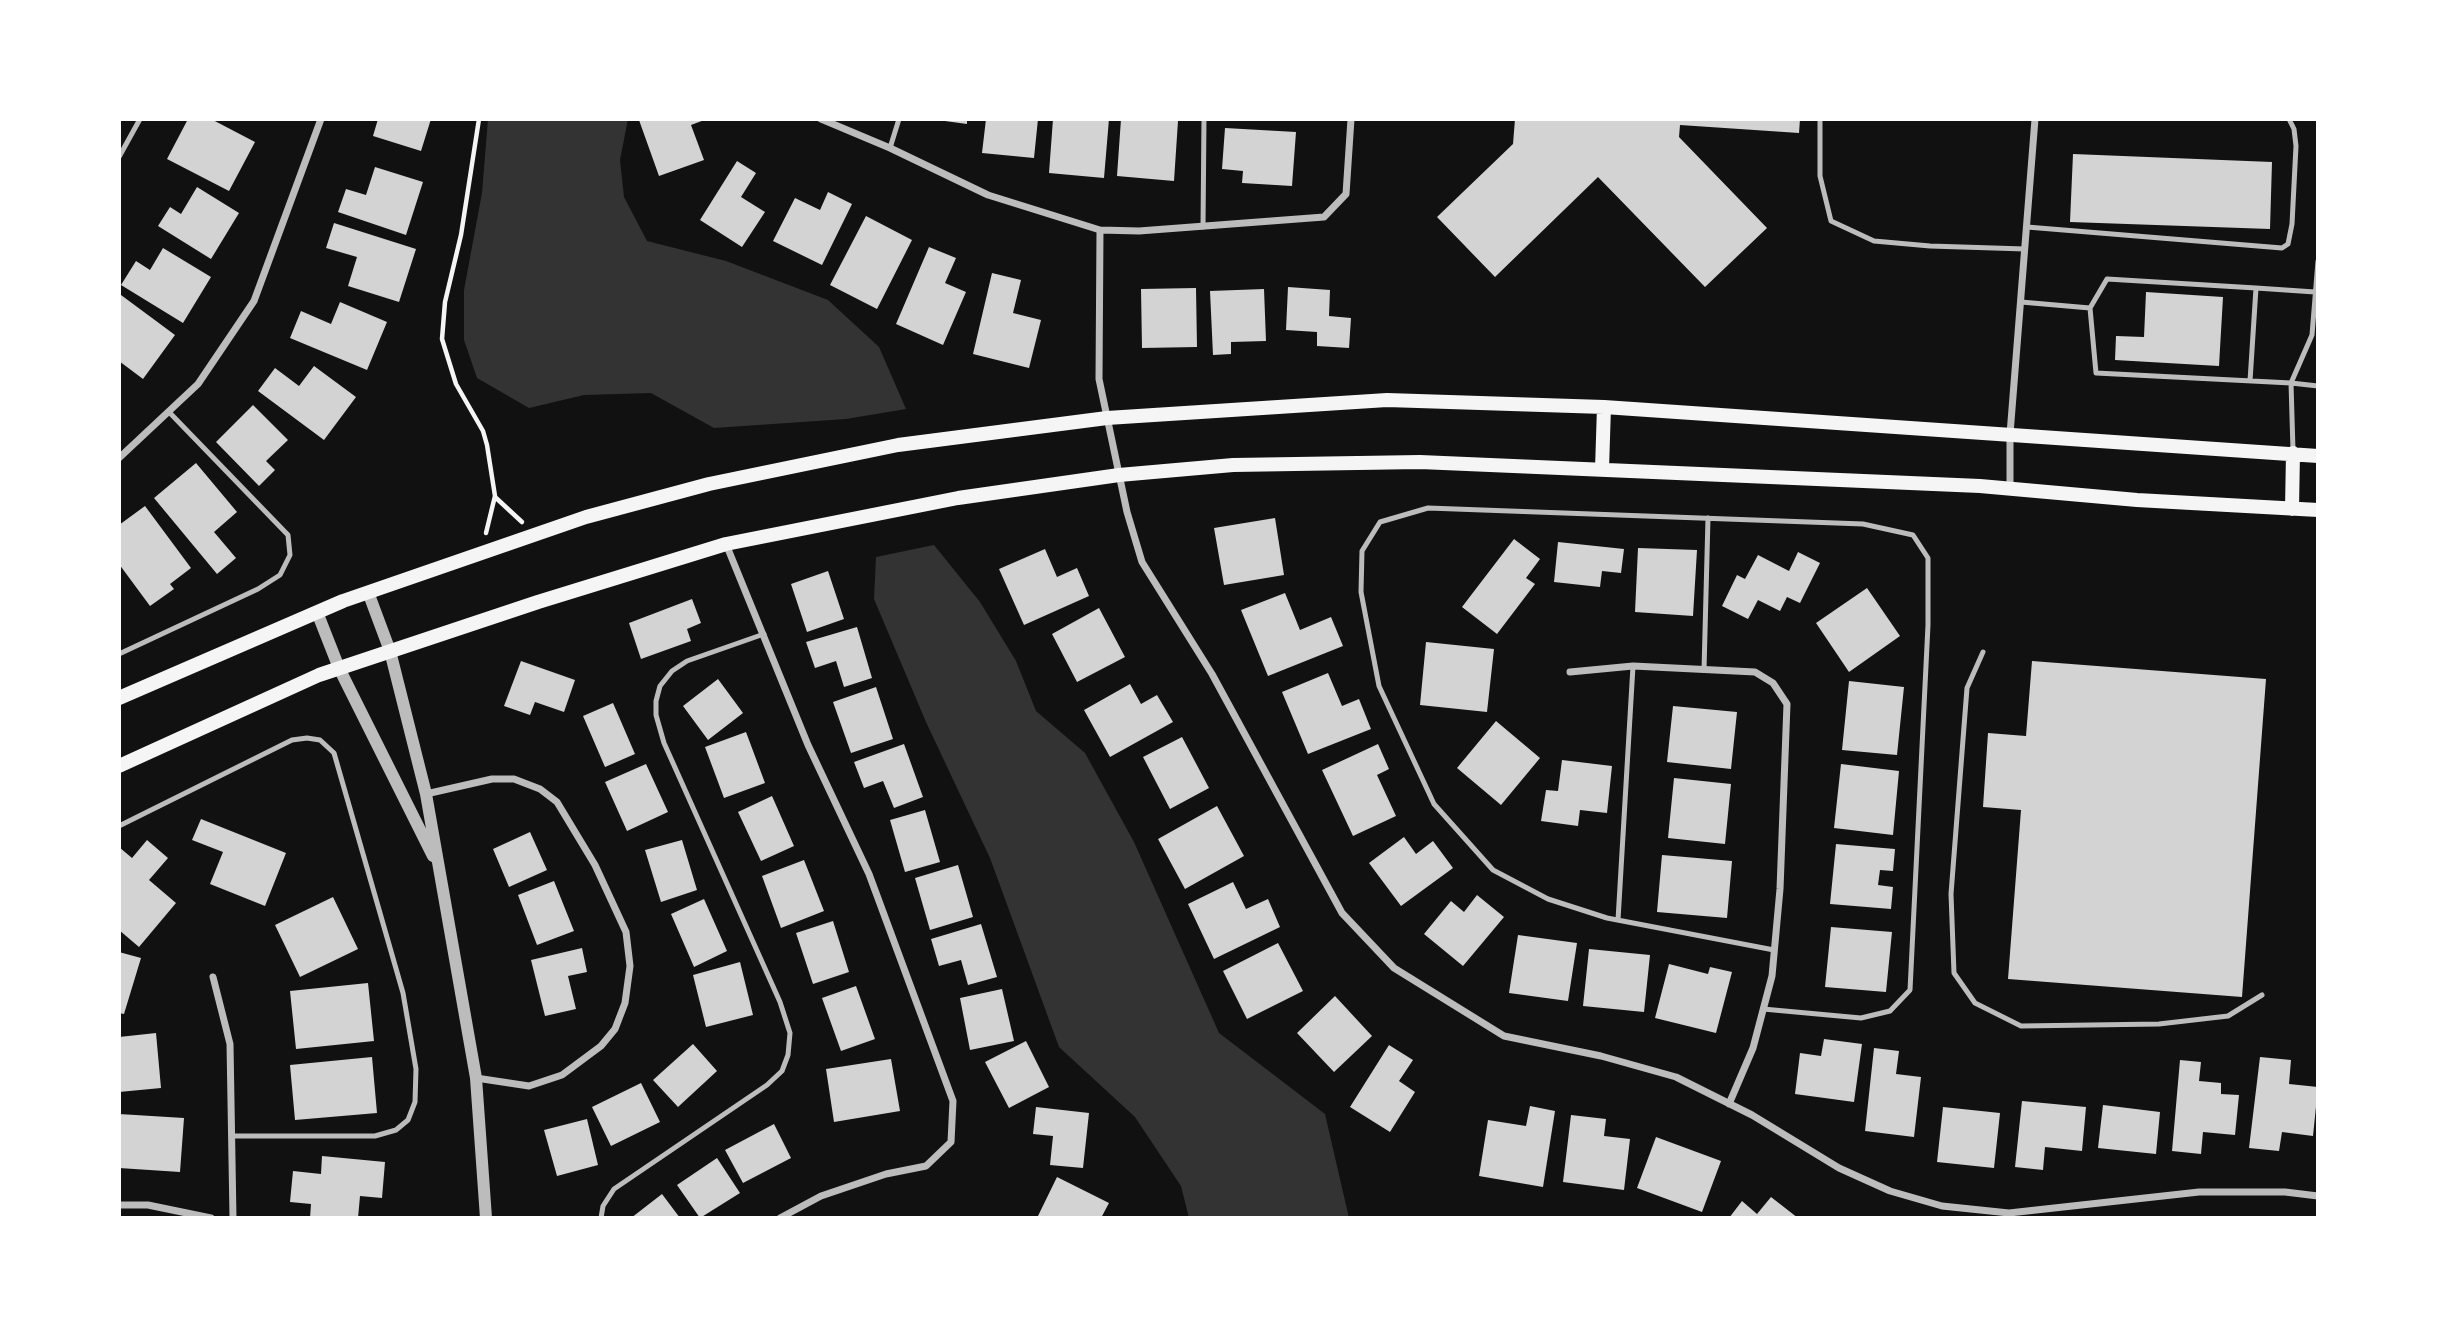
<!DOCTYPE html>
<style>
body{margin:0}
#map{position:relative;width:2437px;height:1337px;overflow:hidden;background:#111;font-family:"DM Sans",sans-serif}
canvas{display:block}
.frame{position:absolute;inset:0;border:121px solid #fff;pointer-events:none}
</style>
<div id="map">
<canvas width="2437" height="1337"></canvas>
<div class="frame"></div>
</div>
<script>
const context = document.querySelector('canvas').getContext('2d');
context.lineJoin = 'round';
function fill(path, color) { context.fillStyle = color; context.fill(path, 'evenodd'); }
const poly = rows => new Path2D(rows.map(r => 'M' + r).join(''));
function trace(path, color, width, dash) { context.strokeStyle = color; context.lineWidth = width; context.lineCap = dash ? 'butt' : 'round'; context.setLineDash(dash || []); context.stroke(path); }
fill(poly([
 [488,119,628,119,620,160,624,197,647,241,726,261,828,300,879,347,906,409,846,419,714,428,651,393,584,395,529,408,477,378,464,340,464,290,482,193],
 [934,545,980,602,1016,661,1036,711,1085,753,1134,842,1219,1033,1325,1114,1349,1218,1189,1218,1181,1186,1135,1117,1059,1047,990,858,926,722,874,599,876,557]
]), '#333');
fill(poly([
 [188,119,211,119,255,142,229,191,167,159],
 [378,119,431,119,421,151,373,136],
 [707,119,691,125,704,160,659,176,639,120],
 [930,119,967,119,967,124],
 [986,119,1038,119,1034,158,982,153],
 [1053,119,1109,119,1104,178,1049,173],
 [1121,119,1178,121,1174,181,1117,176],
 [1515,119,1800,119,1799,133,1680,125,1679,137,1767,228,1705,287,1598,177,1495,277,1437,217,1513,144],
 [1225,128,1296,132,1292,186,1242,183,1243,171,1222,169],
 [2073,154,2272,162,2270,229,2070,222],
 [737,161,756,173,741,197,765,212,742,247,700,220],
 [375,167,423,182,406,235,338,212,346,189,366,195],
 [197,187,239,213,211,259,158,226,170,207,181,214],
 [828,192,852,204,822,265,773,241,795,198,820,210],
 [866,216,912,240,877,309,830,285],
 [334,223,416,249,399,302,348,286,357,257,326,248],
 [929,247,956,258,945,283,966,292,943,345,896,324],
 [163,248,211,277,183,323,121,285,136,261,150,270],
 [992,273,1021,280,1013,313,1041,320,1029,368,973,354],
 [1288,287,1330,290,1329,316,1351,318,1349,348,1317,346,1317,332,1286,330],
 [1196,288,1197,347,1142,348,1141,289],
 [1264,289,1266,341,1231,342,1231,354,1213,355,1210,291],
 [2146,292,2223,297,2219,366,2115,360,2116,336,2144,337],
 [121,295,175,335,143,379,119,361],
 [340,302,387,322,367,370,290,338,301,311,331,324],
 [314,366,356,397,324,440,258,391,275,368,299,386],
 [253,405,288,440,266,461,275,470,259,486,216,442],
 [196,463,237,512,214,532,236,558,217,574,154,498],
 [145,506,191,568,170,584,174,589,150,606,119,564,119,525],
 [1275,518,1284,575,1224,585,1214,528],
 [1514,539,1540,559,1526,578,1535,584,1497,634,1462,607],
 [1558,542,1624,549,1621,573,1602,571,1600,587,1554,582],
 [1638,548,1697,550,1693,616,1635,612],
 [1045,549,1057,577,1077,568,1089,596,1024,625,999,569],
 [1798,552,1820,563,1800,603,1787,597,1780,611,1758,600,1748,619,1722,606,1737,575,1745,579,1758,555,1789,571],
 [828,571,844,619,807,632,791,584],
 [1867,588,1900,636,1849,672,1816,623],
 [1285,593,1300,630,1331,617,1343,646,1268,676,1241,610],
 [692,599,701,623,687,629,691,641,641,659,629,623],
 [1099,608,1125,657,1077,682,1052,634],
 [857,627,872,678,844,687,836,661,815,668,806,642],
 [1426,642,1494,649,1487,712,1420,705],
 [521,661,575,680,564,712,535,702,530,715,504,706],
 [2032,661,2266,679,2242,997,2008,979,2021,810,1983,807,1988,733,2026,736],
 [1328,673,1342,706,1359,699,1371,729,1308,754,1282,692],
 [718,679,743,713,708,740,683,706],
 [1849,681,1904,687,1897,755,1842,750],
 [1130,684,1141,704,1157,695,1173,722,1110,757,1084,710],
 [876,687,893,739,851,753,833,702],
 [613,703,635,754,605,767,583,716],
 [1673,706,1737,712,1731,769,1667,762],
 [1496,721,1540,758,1501,805,1457,768],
 [746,732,765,783,724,798,705,747],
 [1182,737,1209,788,1170,809,1143,757],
 [904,744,923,797,894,808,883,781,864,788,854,762],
 [1378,744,1389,769,1377,775,1396,816,1353,836,1322,770],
 [1562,760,1612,766,1607,813,1580,810,1578,826,1541,821,1546,790,1558,791],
 [646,764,668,812,627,831,605,782],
 [1841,764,1899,771,1893,835,1834,828],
 [1674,778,1731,784,1725,844,1668,838],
 [772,796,794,846,761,861,738,812],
 [1217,806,1244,856,1185,889,1158,839],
 [925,810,940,862,905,872,890,820],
 [201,819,286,853,265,906,210,884,223,852,192,840],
 [530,832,547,870,509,887,493,849],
 [1404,837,1416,854,1433,841,1453,868,1401,906,1369,863],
 [147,840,168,858,149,880,176,903,139,947,119,930,119,847,132,858],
 [682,840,697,890,661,902,645,850],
 [1836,844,1895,849,1893,871,1880,870,1878,885,1893,887,1891,909,1830,904],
 [1662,855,1732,861,1727,918,1657,912],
 [804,860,824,911,781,928,762,876],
 [958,865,973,917,930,930,915,878],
 [554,881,574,931,537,945,518,895],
 [1233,882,1246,909,1268,899,1280,927,1214,959,1188,904],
 [1477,895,1504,917,1463,966,1424,934,1451,901,1464,912],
 [333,897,358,949,300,977,275,925],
 [704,899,727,951,694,967,671,914],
 [833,921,849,972,813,984,796,933],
 [981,924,997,977,968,985,961,960,939,966,931,939],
 [1831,927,1892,932,1886,992,1825,987],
 [1518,935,1577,943,1568,1001,1509,993],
 [1278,943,1303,991,1247,1019,1223,971],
 [582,948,587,972,568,976,576,1009,545,1016,531,960],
 [1589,949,1650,955,1644,1012,1583,1006],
 [119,952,141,958,124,1014,119,1013],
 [740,962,753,1015,706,1027,693,975],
 [1669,964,1708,974,1710,967,1732,972,1716,1033,1655,1018],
 [368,983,374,1041,296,1049,290,991],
 [856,986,875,1039,841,1051,822,998],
 [1002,989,1014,1041,970,1050,960,998],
 [1335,996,1372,1036,1334,1072,1297,1033],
 [156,1033,161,1088,119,1092,119,1037],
 [1824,1039,1862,1044,1854,1102,1795,1094,1800,1053,1821,1056],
 [1026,1041,1049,1087,1009,1108,985,1062],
 [693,1044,717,1071,678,1107,653,1080],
 [1389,1045,1413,1060,1399,1081,1415,1092,1390,1132,1350,1107],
 [1874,1048,1899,1051,1896,1074,1921,1077,1914,1137,1865,1131],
 [372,1057,377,1113,295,1120,290,1065],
 [2260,1057,2291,1060,2289,1084,2318,1087,2313,1136,2282,1132,2279,1151,2249,1148],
 [891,1059,900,1111,834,1122,826,1069],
 [2180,1060,2201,1062,2199,1081,2221,1083,2221,1094,2239,1095,2235,1135,2203,1132,2201,1154,2172,1151],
 [641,1083,660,1122,611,1146,592,1107],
 [2022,1101,2086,1107,2082,1151,2045,1147,2043,1170,2015,1167],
 [2103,1105,2160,1112,2156,1154,2098,1148],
 [1530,1106,1555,1111,1543,1187,1479,1176,1488,1120,1526,1126],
 [1036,1107,1089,1113,1083,1168,1050,1165,1053,1136,1033,1134],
 [1943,1107,2000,1113,1994,1168,1937,1162],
 [119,1114,184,1118,180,1172,119,1168],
 [1571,1115,1606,1119,1604,1136,1630,1139,1624,1190,1563,1182],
 [587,1119,598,1165,557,1176,544,1130],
 [774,1124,791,1158,743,1183,725,1150],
 [1656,1137,1721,1161,1702,1212,1637,1188],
 [322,1156,385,1162,382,1198,360,1196,358,1218,310,1218,311,1204,290,1202,293,1171,321,1174],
 [717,1158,740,1193,700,1218,677,1185],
 [1057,1177,1109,1203,1101,1218,1037,1218],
 [662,1194,680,1218,631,1218],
 [1771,1197,1798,1218,1729,1218,1742,1201,1757,1214]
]), '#d3d3d3');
trace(poly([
 [479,119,461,235,445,302,442,339,456,384,483,431,487,445,495,496,486,533],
 [495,497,522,522]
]), '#f5f5f5', 4.5);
trace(poly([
 [1820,119,1820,176,1831,221,1874,241,1930,246,2025,249],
 [890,148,899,119],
 [119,157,140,119],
 [1203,227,1204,119],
 [2027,227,2282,248,2288,244,2292,224,2296,146,2294,129,2289,119],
 [2318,261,2312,335,2291,383,2318,386],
 [2256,288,2315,292],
 [2021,302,2090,308,2096,373,2291,383,2293,450],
 [2090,308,2107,279,2256,288,2250,381],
 [1983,652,1967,688,1951,894,1954,973,1975,1003,2021,1026,2159,1024,2228,1016,2262,995],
 [119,654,258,589,280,575,290,555,288,535,169,412],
 [1704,670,1708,518],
 [119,826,292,740,307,738,320,740,334,753,403,993,416,1069,415,1102,408,1120,396,1130,375,1136,233,1136],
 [1618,920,1633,666],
 [1763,1009,1861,1018,1890,1011,1910,990,1928,625,1928,558,1913,535,1863,524,1428,508,1380,522,1362,551,1361,592,1379,686,1434,804,1493,870,1548,899,1607,918,1774,950],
 [601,1218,603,1206,614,1189,767,1085,782,1071,788,1055,790,1033,780,1002,664,743,656,715,656,701,660,686,672,671,687,661,764,634]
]), '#bcbcbc', 5);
trace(poly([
 [821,119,890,148,988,195,1100,230,1139,231,1324,217,1346,194,1351,119],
 [1100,230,1099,379,1127,512,1142,562,1212,674,1342,913,1394,968,1504,1036,1601,1056,1676,1077,1752,1115,1839,1168,1890,1191,1942,1206,2009,1213,2199,1192,2285,1192,2318,1196],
 [119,458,198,384,254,301,321,119],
 [2010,488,2010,434,2035,119],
 [726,544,808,745,869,874,953,1101,951,1142,926,1166,886,1174,821,1196,780,1218],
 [1570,672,1633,666,1755,672,1773,683,1787,704,1780,889,1772,976,1753,1048,1729,1104],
 [426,794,492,779,514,779,540,789,557,802,595,865,626,932,630,966,625,1003,615,1029,601,1046,562,1075,529,1086,476,1078],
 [213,977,230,1044,233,1218],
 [119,1205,148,1205,211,1218]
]), '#bcbcbc', 7);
trace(poly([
 [368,592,390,651,426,794,476,1078,486,1218],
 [317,612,339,668,433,856]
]), '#bcbcbc', 12);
trace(poly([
 [1602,469,1604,407],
 [2292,509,2293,453],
 [119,698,343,601,586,517,709,484,898,445,1107,418,1387,400,1604,407,2318,456],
 [119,766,319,675,538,602,726,544,958,498,1119,475,1233,465,1420,462,1980,486,2137,500,2318,510]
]), '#f5f5f5', 14);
</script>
